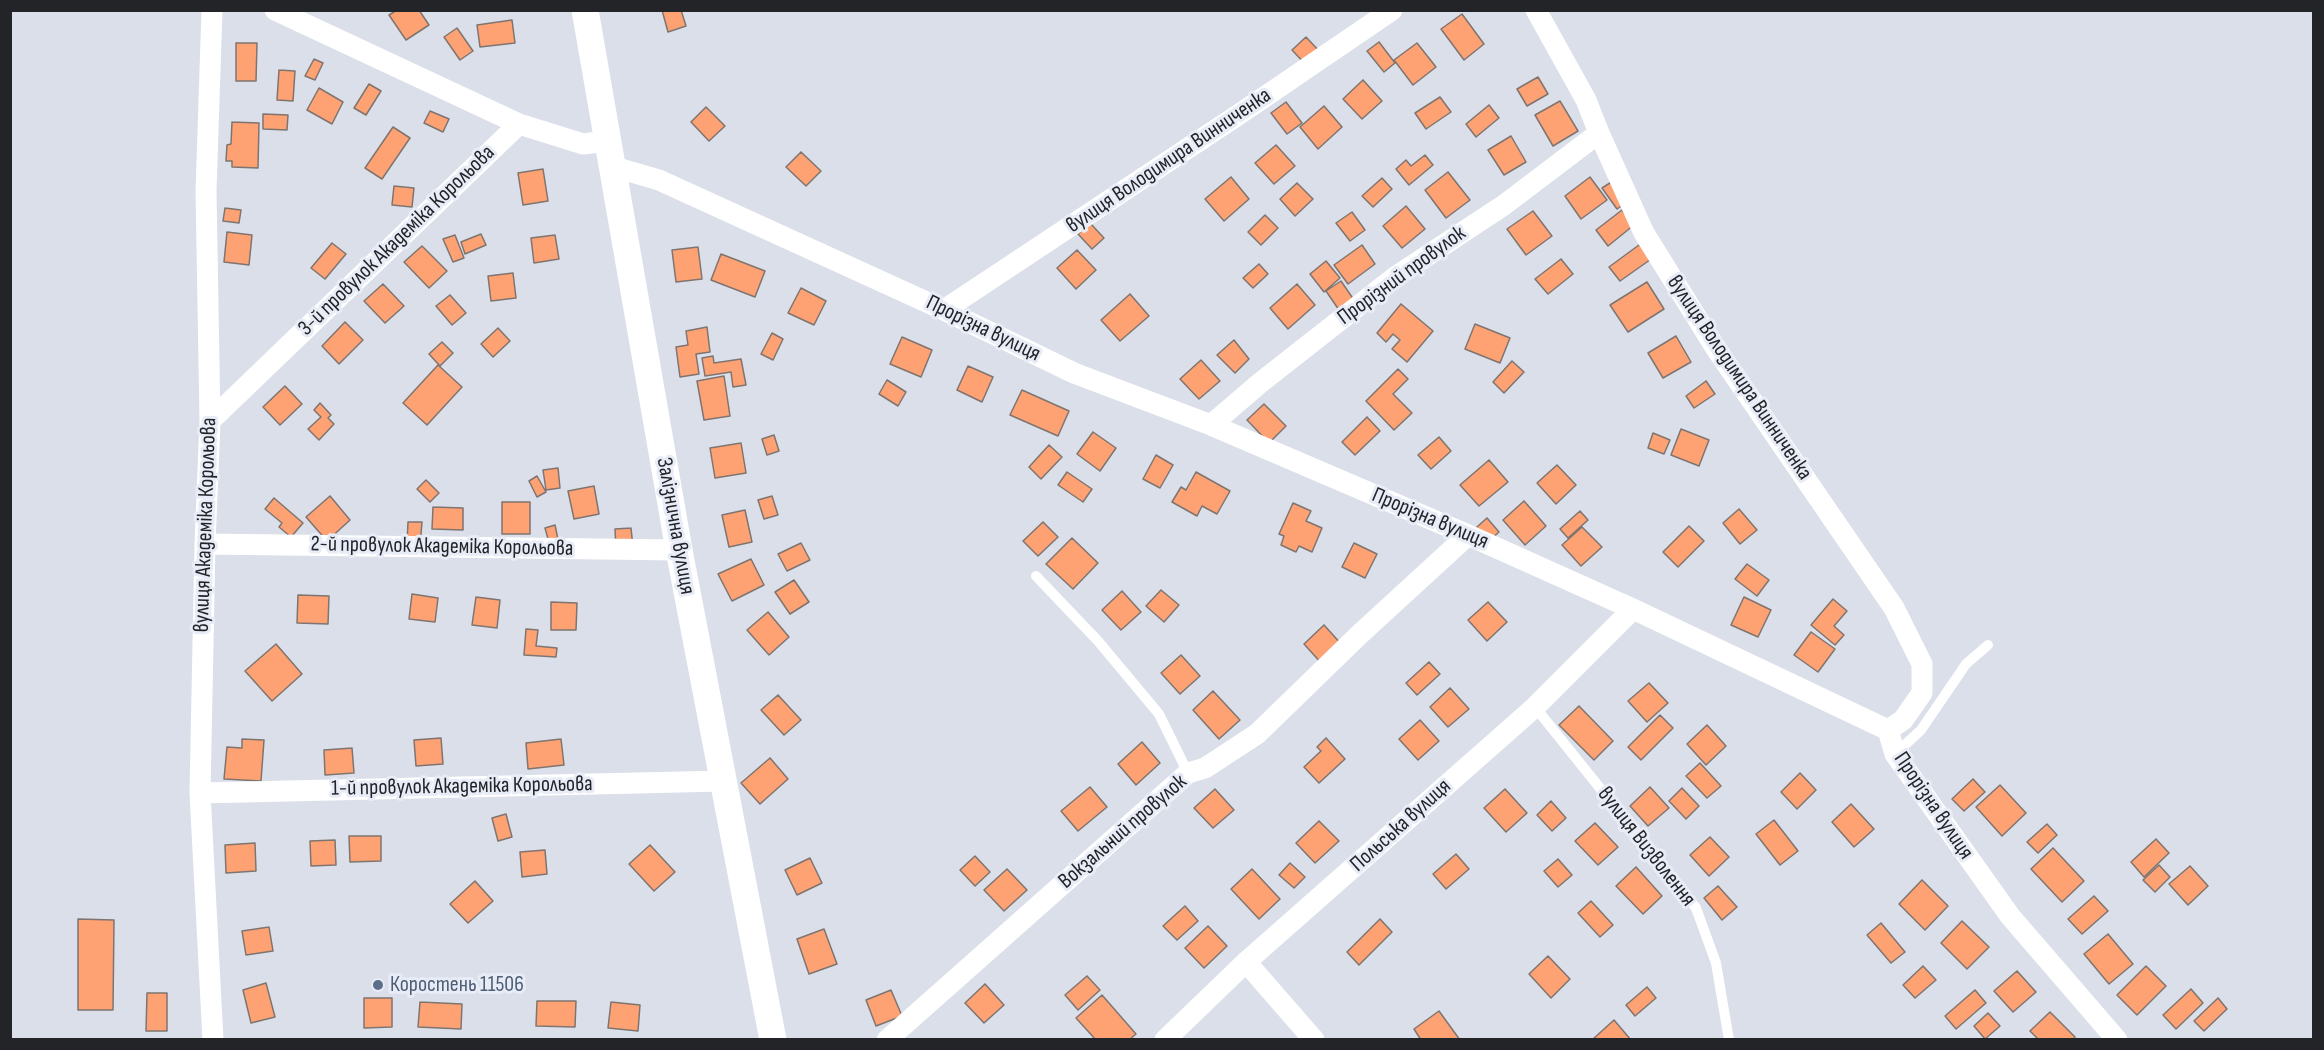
<!DOCTYPE html>
<meta charset="utf-8">
<style>
body{margin:0}
#map{position:relative;width:2324px;height:1050px;overflow:hidden;background:#dadfe9;font-family:"Sofia Sans Condensed",sans-serif}
canvas{display:block}
.frame{position:absolute;inset:0;border:12px solid #232428;pointer-events:none}
</style>
<div id="map">
<canvas width="2324" height="1050"></canvas>
<div class="frame"></div>
</div>
<script>
const context = document.querySelector('canvas').getContext('2d');
context.lineJoin = 'round';
function fill(path, color) { context.fillStyle = color; context.fill(path, 'evenodd'); }
const poly = rows => new Path2D(rows.map(r => 'M' + r).join(''));
function trace(path, color, width, dash) { context.strokeStyle = color; context.lineWidth = width; context.lineCap = dash ? 'butt' : 'round'; context.setLineDash(dash || []); context.stroke(path); }
function label(font, color, halo, rows, align = 'center') {
  context.font = font + ' "Sofia Sans Condensed",sans-serif'; context.lineWidth = 6; context.setLineDash([]); context.textBaseline = 'middle'; context.strokeStyle = halo; context.fillStyle = color; for (const [text, x, y, turn = 0] of rows) {
    context.save(); context.translate(x, y); context.rotate((+turn || 0) * Math.PI / 180); context.textAlign = isNaN(turn) ? turn : align; if (halo) context.strokeText(text, 0, 0); context.fillText(text, 0, 0); context.restore();
  }
}
const building = poly([
 [397,10,419,10,429,25,406,40,389,15,397,10],
 [662,10,681,10,686,26,668,32,662,10],
 [1462,14,1484,44,1464,60,1441,29,1462,14],
 [512,20,515,43,480,47,477,25,512,20],
 [457,28,473,51,460,60,444,37,457,28],
 [1306,37,1321,53,1307,66,1292,50,1306,37],
 [1379,42,1395,63,1384,72,1367,51,1379,42],
 [236,43,257,43,256,81,236,81,236,43],
 [1417,43,1436,67,1413,85,1394,60,1417,43],
 [314,59,323,63,315,80,305,76,314,59],
 [279,70,295,71,293,101,277,100,279,70],
 [1538,77,1548,94,1527,106,1517,89,1538,77],
 [1363,80,1382,101,1362,119,1343,99,1363,80],
 [369,84,381,91,366,115,354,108,369,84],
 [319,88,343,102,332,124,307,110,319,88],
 [1440,97,1451,112,1426,129,1415,113,1440,97],
 [1560,101,1578,131,1553,146,1535,115,1560,101],
 [1286,102,1302,123,1287,134,1271,113,1286,102],
 [1489,105,1499,118,1476,137,1466,124,1489,105],
 [1324,106,1342,127,1318,149,1300,127,1324,106],
 [706,107,725,126,709,141,691,122,706,107],
 [430,111,449,119,443,132,424,123,430,111],
 [263,114,288,115,287,130,263,129,263,114],
 [232,122,259,123,258,168,232,167,232,161,226,161,227,145,231,144,232,122],
 [393,127,410,138,382,179,365,168,393,127],
 [1511,136,1526,162,1504,175,1488,150,1511,136],
 [1276,145,1295,166,1274,184,1255,163,1276,145],
 [801,152,821,171,806,186,786,167,801,152],
 [1425,155,1433,165,1409,185,1396,169,1406,160,1411,166,1425,155],
 [543,169,548,201,523,205,518,173,543,169],
 [1448,172,1470,200,1446,218,1425,190,1448,172],
 [1231,177,1249,199,1224,221,1205,199,1231,177],
 [1590,177,1607,200,1581,219,1565,196,1590,177],
 [1382,178,1392,189,1373,207,1362,196,1382,178],
 [1613,181,1627,202,1617,209,1602,188,1613,181],
 [1297,183,1313,199,1295,216,1280,199,1297,183],
 [394,186,414,188,412,207,392,205,394,186],
 [1406,206,1425,229,1402,248,1383,226,1406,206],
 [225,208,241,210,239,223,223,221,225,208],
 [1622,210,1634,225,1608,246,1596,230,1622,210],
 [1533,211,1552,236,1526,255,1507,229,1533,211],
 [1352,212,1365,230,1350,241,1336,223,1352,212],
 [1265,215,1278,228,1261,245,1248,232,1265,215],
 [1090,223,1104,238,1092,249,1078,234,1090,223],
 [227,232,252,235,249,265,224,262,227,232],
 [481,234,486,245,465,254,461,242,481,234],
 [455,235,464,258,453,262,443,239,455,235],
 [555,235,559,259,534,263,531,238,555,235],
 [1643,242,1654,257,1620,281,1609,267,1643,242],
 [332,243,346,254,325,279,311,268,332,243],
 [1362,245,1375,264,1348,284,1334,265,1362,245],
 [422,246,447,271,429,288,404,262,422,246],
 [698,247,702,279,676,282,672,250,698,247],
 [1077,250,1096,270,1076,289,1057,268,1077,250],
 [721,254,765,271,755,297,711,280,721,254],
 [1561,259,1573,274,1548,294,1535,279,1561,259],
 [1326,261,1340,278,1324,292,1310,274,1326,261],
 [1259,264,1268,274,1253,288,1243,278,1259,264],
 [513,273,516,298,491,301,488,276,513,273],
 [1341,281,1354,300,1339,310,1326,291,1341,281],
 [1647,282,1664,309,1628,332,1610,305,1647,282],
 [383,284,404,306,385,323,364,301,383,284],
 [1297,284,1315,305,1288,329,1270,308,1297,284],
 [801,288,826,301,814,325,788,313,801,288],
 [1130,294,1149,316,1120,341,1101,320,1130,294],
 [450,295,466,313,452,325,436,306,450,295],
 [1401,304,1433,331,1407,362,1392,349,1400,340,1393,334,1386,342,1377,333,1401,304],
 [345,322,363,340,339,364,322,346,345,322],
 [1475,324,1510,338,1500,363,1465,349,1475,324],
 [707,327,710,352,696,354,699,374,680,377,676,347,688,345,686,331,707,327],
 [498,328,510,341,493,357,481,344,498,328],
 [772,333,783,339,773,360,761,354,772,333],
 [1676,336,1691,362,1663,378,1648,353,1676,336],
 [902,337,932,350,921,377,890,364,902,337],
 [1234,340,1249,359,1235,373,1217,355,1234,340],
 [442,342,453,353,440,366,429,354,442,342],
 [713,356,714,363,741,359,746,385,733,387,731,372,705,376,702,358,713,356],
 [1201,360,1220,381,1199,399,1180,379,1201,360],
 [1512,361,1524,372,1504,393,1493,382,1512,361],
 [438,365,462,387,427,425,403,403,438,365],
 [968,366,993,377,982,402,957,390,968,366],
 [1398,369,1408,379,1393,394,1412,413,1394,430,1366,401,1398,369],
 [724,376,730,416,704,420,697,381,724,376],
 [887,380,906,392,898,406,879,394,887,380],
 [1706,381,1715,394,1694,408,1686,396,1706,381],
 [285,386,302,404,280,425,263,407,285,386],
 [1022,390,1069,411,1058,436,1010,415,1022,390],
 [320,403,331,415,328,418,334,424,319,440,308,429,321,417,314,410,320,403],
 [1264,404,1286,426,1269,443,1247,420,1264,404],
 [1367,417,1380,431,1355,455,1342,442,1367,417],
 [1681,429,1709,440,1699,466,1671,455,1681,429],
 [1093,432,1116,448,1100,471,1077,454,1093,432],
 [1653,433,1670,440,1664,454,1648,448,1653,433],
 [774,435,779,451,767,455,762,439,774,435],
 [1439,437,1451,451,1431,469,1418,455,1439,437],
 [741,443,746,473,715,478,710,448,741,443],
 [1049,445,1062,457,1041,479,1029,467,1049,445],
 [1156,455,1173,465,1160,488,1143,479,1156,455],
 [1489,460,1508,482,1479,506,1460,485,1489,460],
 [1557,465,1576,485,1556,504,1537,483,1557,465],
 [558,468,560,488,546,490,543,470,558,468],
 [1067,472,1092,489,1083,502,1058,485,1067,472],
 [1196,472,1230,491,1217,514,1202,506,1197,516,1172,502,1181,487,1186,490,1196,472],
 [537,476,546,492,537,497,529,481,537,476],
 [426,480,439,493,430,502,417,489,426,480],
 [594,486,599,514,574,519,568,491,594,486],
 [330,496,350,520,327,541,306,517,330,496],
 [772,496,778,515,764,519,758,500,772,496],
 [274,498,303,523,291,537,279,527,282,523,265,509,274,498],
 [1524,501,1546,526,1525,545,1503,520,1524,501],
 [502,502,530,502,530,534,502,534,502,502],
 [1293,503,1311,511,1306,521,1322,528,1312,552,1299,546,1296,552,1281,545,1284,536,1279,534,1293,503],
 [433,507,463,508,463,530,432,529,433,507],
 [1739,509,1757,530,1740,544,1723,523,1739,509],
 [745,510,752,542,729,547,722,515,745,510],
 [1580,511,1588,520,1568,538,1560,529,1580,511],
 [1487,518,1499,532,1481,548,1468,535,1487,518],
 [408,522,422,522,420,545,407,544,408,522],
 [1043,522,1058,537,1038,556,1023,541,1043,522],
 [555,525,559,544,550,546,545,528,555,525],
 [1689,526,1704,541,1678,567,1663,552,1689,526],
 [1582,527,1602,547,1581,566,1562,545,1582,527],
 [631,528,633,547,616,549,615,529,631,528],
 [1072,538,1098,563,1073,589,1046,564,1072,538],
 [801,543,810,560,787,571,778,554,801,543],
 [1354,543,1377,554,1365,578,1342,567,1354,543],
 [751,559,764,585,732,601,718,574,751,559],
 [1747,564,1769,580,1757,596,1735,579,1747,564],
 [794,580,809,602,790,614,775,592,794,580],
 [1161,590,1179,605,1164,622,1146,606,1161,590],
 [1122,591,1141,612,1121,630,1102,610,1122,591],
 [412,594,438,598,435,622,409,619,412,594],
 [298,595,329,596,328,624,297,623,298,595],
 [476,597,500,600,497,628,472,625,476,597],
 [1744,597,1771,610,1758,637,1731,625,1744,597],
 [1833,599,1847,611,1834,626,1844,635,1835,645,1811,625,1833,599],
 [551,602,577,603,576,630,551,630,551,602],
 [1488,602,1507,622,1487,641,1468,620,1488,602],
 [768,612,789,637,769,655,747,630,768,612],
 [1324,625,1343,646,1323,665,1304,644,1324,625],
 [526,629,538,630,536,646,557,648,556,657,524,655,526,629],
 [1811,632,1835,649,1818,672,1794,655,1811,632],
 [276,644,302,674,272,701,245,671,276,644],
 [1181,655,1200,676,1180,694,1161,673,1181,655],
 [1429,662,1440,674,1417,695,1406,683,1429,662],
 [1649,683,1668,703,1647,722,1628,701,1649,683],
 [1450,688,1469,709,1448,727,1430,707,1450,688],
 [1213,691,1240,720,1219,739,1193,710,1213,691],
 [778,695,801,720,784,735,761,710,778,695],
 [1579,706,1613,741,1594,760,1559,725,1579,706],
 [1660,715,1673,728,1641,760,1628,747,1660,715],
 [1420,720,1439,741,1418,760,1399,739,1420,720],
 [1707,725,1726,746,1706,765,1687,744,1707,725],
 [441,738,443,764,416,766,414,740,441,738],
 [1326,738,1345,759,1319,783,1304,767,1321,751,1317,747,1326,738],
 [242,739,264,740,261,781,224,779,227,747,242,748,242,739],
 [561,739,564,765,528,769,526,743,561,739],
 [1142,742,1160,763,1136,785,1118,764,1142,742],
 [352,748,354,773,325,775,324,750,352,748],
 [770,758,788,779,760,804,741,783,770,758],
 [1700,763,1721,786,1707,798,1686,776,1700,763],
 [1800,773,1816,790,1797,809,1781,792,1800,773],
 [1973,779,1985,792,1964,811,1952,799,1973,779],
 [2000,785,2026,813,2002,836,1976,807,2000,785],
 [1090,787,1107,807,1078,831,1061,811,1090,787],
 [1650,787,1669,808,1648,826,1630,806,1650,787],
 [1682,788,1699,806,1686,819,1669,801,1682,788],
 [1215,789,1234,810,1213,828,1194,808,1215,789],
 [1505,789,1527,813,1506,832,1484,808,1505,789],
 [1551,801,1566,818,1552,831,1537,815,1551,801],
 [1851,804,1874,829,1854,847,1832,822,1851,804],
 [506,814,512,837,498,841,492,818,506,814],
 [1774,820,1798,851,1780,865,1756,834,1774,820],
 [1319,821,1339,841,1315,863,1296,843,1319,821],
 [1595,823,1618,847,1598,865,1575,841,1595,823],
 [2047,824,2057,835,2038,853,2027,842,2047,824],
 [349,836,381,836,381,861,350,862,349,836],
 [1710,837,1729,857,1709,876,1690,855,1710,837],
 [2156,839,2169,853,2144,877,2131,862,2156,839],
 [335,840,336,865,311,866,310,841,335,840],
 [255,843,256,871,226,873,225,845,255,843],
 [650,845,675,872,654,891,629,864,650,845],
 [2053,848,2084,881,2062,902,2031,869,2053,848],
 [545,850,547,874,522,877,520,852,545,850],
 [1456,854,1469,869,1446,889,1433,874,1456,854],
 [975,856,990,872,975,886,960,870,975,856],
 [810,858,822,883,797,895,785,870,810,858],
 [1558,859,1572,875,1558,887,1544,871,1558,859],
 [1290,863,1305,877,1294,888,1279,875,1290,863],
 [2159,865,2170,877,2155,892,2143,880,2159,865],
 [2190,866,2208,886,2188,905,2169,884,2190,866],
 [1636,867,1662,896,1643,914,1616,886,1636,867],
 [1007,869,1027,890,1004,911,984,890,1007,869],
 [1252,869,1280,899,1259,919,1231,889,1252,869],
 [1922,880,1948,906,1925,930,1899,904,1922,880],
 [475,881,493,901,468,923,450,904,475,881],
 [1718,886,1737,907,1722,920,1704,898,1718,886],
 [2094,896,2108,911,2082,934,2068,919,2094,896],
 [1591,901,1613,925,1600,937,1578,913,1591,901],
 [1185,906,1198,921,1177,940,1163,926,1185,906],
 [78,919,114,920,113,1010,78,1010,78,919],
 [1380,919,1392,932,1359,965,1347,952,1380,919],
 [1962,921,1989,947,1967,969,1941,943,1962,921],
 [1881,923,1905,952,1891,963,1867,935,1881,923],
 [1208,926,1227,946,1204,968,1185,948,1208,926],
 [269,927,273,951,246,955,242,931,269,927],
 [824,929,837,964,809,974,797,939,824,929],
 [2108,934,2133,964,2109,984,2084,954,2108,934],
 [1548,956,1570,979,1551,998,1529,974,1548,956],
 [1923,966,1936,980,1915,998,1903,985,1923,966],
 [2146,966,2166,986,2137,1015,2117,995,2146,966],
 [2017,971,2036,992,2013,1012,1994,991,2017,971],
 [1087,976,1100,990,1078,1010,1065,995,1087,976],
 [266,983,275,1017,251,1023,243,990,266,983],
 [985,984,1004,1005,984,1023,965,1003,985,984],
 [1647,987,1656,998,1635,1016,1626,1005,1647,987],
 [2191,989,2203,1003,2176,1029,2163,1015,2191,989],
 [891,990,902,1016,876,1026,866,1000,891,990],
 [1975,990,1986,1003,1956,1029,1945,1016,1975,990],
 [147,993,167,993,167,1031,146,1031,147,993],
 [1102,995,1136,1034,1129,1040,1096,1040,1076,1018,1102,995],
 [364,998,392,998,392,1027,364,1028,364,998],
 [2218,998,2227,1009,2204,1031,2194,1021,2218,998],
 [537,1001,576,1001,575,1027,536,1026,537,1001],
 [420,1002,462,1004,461,1029,418,1027,420,1002],
 [611,1002,640,1005,638,1031,608,1028,611,1002],
 [1439,1011,1460,1040,1421,1040,1414,1029,1439,1011],
 [2050,1012,2075,1037,2073,1040,2039,1040,2030,1031,2050,1012],
 [1988,1013,2000,1026,1985,1039,1974,1026,1988,1013],
 [1614,1020,1631,1040,1592,1040,1614,1020]
]);
fill(building, '#fea274');
trace(building, '#7f746f', 1.5);
trace(poly([
 [1036,576,1098,641,1159,714,1188,773],
 [1535,707,1696,908,1716,963,1729,1040],
 [1895,754,1921,730,1966,664,1988,645]
]), '#fff', 10);
trace(poly([
 [212,10,206,191,210,421,205,544,200,793,213,1040],
 [275,10,519,124],
 [1536,10,1586,100,1599,133,1644,233,1715,347,1894,608,1922,664,1922,693,1903,720,1888,730],
 [611,166,659,180,944,310,1074,373,1211,425,1468,535,1633,609,1888,730,1895,754,2010,916,2117,1040],
 [944,310,1241,113,1392,10],
 [210,421,519,124,583,144,607,141],
 [1211,425,1260,383,1395,277,1504,205,1599,133],
 [205,544,679,550],
 [200,793,724,781],
 [1246,962,1314,1040],
 [887,1040,1188,773,1205,768,1257,734,1360,634,1468,535],
 [1165,1040,1246,962,1535,707,1633,609]
]), '#fff', 21);
trace(poly([
 [585,10,679,550,773,1040]
]), '#fff', 27);
for (const [x, y, r, color] of [
 [378,985,6,"#5c6f8a"]
]) { const dot = new Path2D(); dot.arc(x, y, r, 0, 2 * Math.PI); context.fillStyle = color; context.fill(dot); trace(dot, '#e8ecf7', 2); }
label('22px', '#232428', '#e8ecf7', [
 ["вулиця Володимира Винниченка",1169,161,-34],
 ["3-й провулок Академіка Корольова",397,241,-44],
 ["Прорізний провулок",1402,276,-36],
 ["Прорізна вулиця",983,329,26],
 ["вулиця Володимира Винниченка",1739,378,56],
 ["Прорізна вулиця",1430,519,23],
 ["вулиця Академіка Корольова",206,525,-88],
 ["Залізнична вулиця",675,526,80],
 ["2-й провулок Академіка Корольова",442,547,1],
 ["1-й провулок Академіка Корольова",462,787,-1],
 ["Прорізна вулиця",1933,806,56],
 ["Польська вулиця",1401,826,-42],
 ["Вокзальний провулок",1123,832,-41],
 ["вулиця Визволення",1646,847,52]
]);
label('22px', '#4e5e75', '#e8ecf7', [
 ["Коростень 11506",390,985]
], 'left');
</script>
